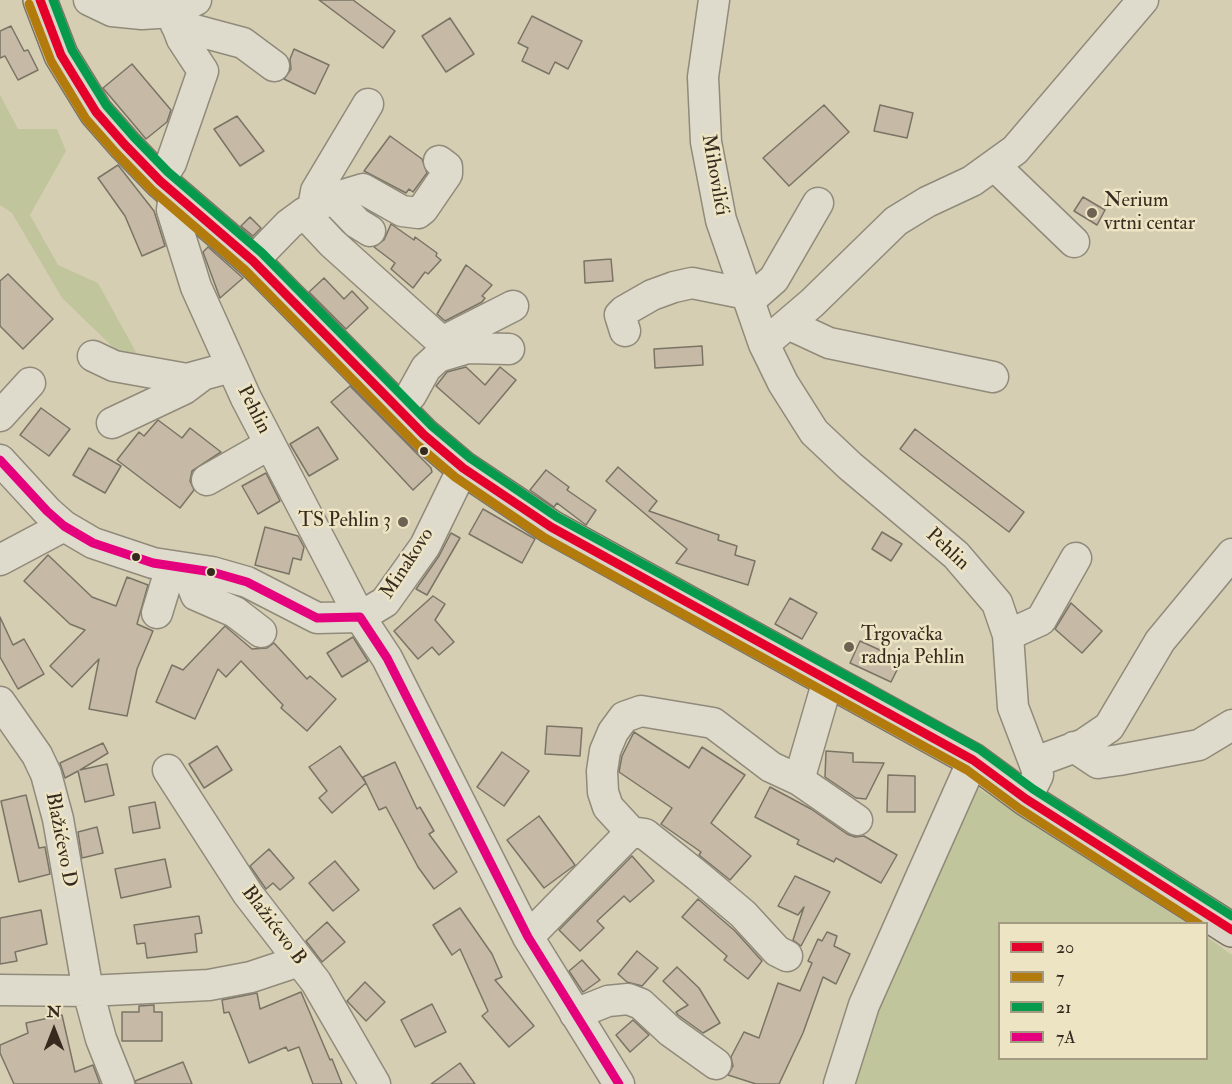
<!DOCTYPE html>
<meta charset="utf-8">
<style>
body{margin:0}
#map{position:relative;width:1232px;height:1084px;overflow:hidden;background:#d6ceb3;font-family:"IM FELL Double Pica",serif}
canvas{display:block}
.legend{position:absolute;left:998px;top:922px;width:210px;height:138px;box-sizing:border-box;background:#ede4c4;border:2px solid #a49a82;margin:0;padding:8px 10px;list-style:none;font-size:18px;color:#362a1f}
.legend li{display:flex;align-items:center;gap:12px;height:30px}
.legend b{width:30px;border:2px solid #a49a82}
.north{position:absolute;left:24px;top:1000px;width:60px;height:60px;-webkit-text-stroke:4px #ede4c4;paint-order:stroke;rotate:0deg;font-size:16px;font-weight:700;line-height:24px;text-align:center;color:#362a1f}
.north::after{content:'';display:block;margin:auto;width:21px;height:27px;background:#362a1f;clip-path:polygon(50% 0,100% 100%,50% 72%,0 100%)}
</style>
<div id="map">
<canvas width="1232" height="1084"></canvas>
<ul class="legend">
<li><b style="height:8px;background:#e4002b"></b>20</li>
<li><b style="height:8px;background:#b37b0b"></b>7</li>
<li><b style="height:8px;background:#059a4c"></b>21</li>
<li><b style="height:8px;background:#e5007d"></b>7A</li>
</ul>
<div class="north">N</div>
</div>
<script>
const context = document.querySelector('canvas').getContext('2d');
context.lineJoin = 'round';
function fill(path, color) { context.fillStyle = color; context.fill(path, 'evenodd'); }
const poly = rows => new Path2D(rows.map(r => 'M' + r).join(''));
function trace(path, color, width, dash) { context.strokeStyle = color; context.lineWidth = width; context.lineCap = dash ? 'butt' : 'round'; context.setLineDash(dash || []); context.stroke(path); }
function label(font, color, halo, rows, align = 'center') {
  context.font = font + ' "IM FELL Double Pica",serif'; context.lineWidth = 5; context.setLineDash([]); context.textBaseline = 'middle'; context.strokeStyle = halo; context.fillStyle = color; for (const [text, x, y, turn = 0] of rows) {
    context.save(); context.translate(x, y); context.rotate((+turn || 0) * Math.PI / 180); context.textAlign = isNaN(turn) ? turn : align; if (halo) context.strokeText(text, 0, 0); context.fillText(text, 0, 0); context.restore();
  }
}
fill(poly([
 [0,95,18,129,57,129,66,151,30,215,58,265,98,283,137,354,120,354,62,298,12,213,0,205],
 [970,783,1186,923,1000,924,1000,1058,1206,1058,1207,937,1232,955,1232,1084,852,1084,868,1016]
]), '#c1c59c');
const building = poly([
 [319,0,353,0,395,31,383,48,319,0],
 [532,16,582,41,568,69,555,62,549,74,522,61,528,48,518,43,532,16],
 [450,18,474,54,446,72,422,36,450,18],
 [11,26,24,51,28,50,38,70,18,80,5,56,0,58,0,31,11,26],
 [294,49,329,65,315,94,284,79,291,69,290,59,294,49],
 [132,64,171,110,167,122,146,139,103,88,132,64],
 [824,105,849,132,789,186,763,158,824,105],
 [880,105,913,113,907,138,874,131,880,105],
 [237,116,264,151,240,166,214,129,237,116],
 [390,136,422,159,427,173,413,192,409,189,406,193,364,171,390,136],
 [118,165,154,211,165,246,142,256,125,216,98,178,118,165],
 [1083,197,1105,210,1097,225,1074,211,1083,197],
 [250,217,261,228,253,236,241,226,250,217],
 [391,224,414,240,415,237,437,253,436,256,441,260,428,274,425,272,413,288,391,269,395,263,374,247,384,240,391,224],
 [208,247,243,278,220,298,203,252,208,247],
 [611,259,613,281,585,283,584,261,611,259],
 [466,265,492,285,482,296,485,298,482,302,445,321,437,314,466,265],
 [8,274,53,319,23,349,0,326,0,281,8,274],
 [324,278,344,299,352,291,368,308,346,329,309,292,324,278],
 [702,346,703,365,655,368,654,349,702,346],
 [466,367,485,385,500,367,516,380,479,424,436,386,447,372,466,367],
 [350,386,431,468,432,472,413,490,331,402,350,386],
 [41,408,70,429,49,456,20,435,41,408],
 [158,420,182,438,190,428,221,452,192,471,190,481,194,490,180,508,117,460,139,432,144,436,158,420],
 [318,427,338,459,309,476,290,444,318,427],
 [915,429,1024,512,1009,532,900,449,915,429],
 [89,448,121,466,105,493,73,475,89,448],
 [618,467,657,501,649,511,719,535,718,540,737,546,735,555,755,561,748,585,676,563,687,549,606,481,618,467],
 [546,470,569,487,567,490,596,510,586,525,557,503,554,507,530,490,546,470],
 [266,473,280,501,258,514,242,486,266,473],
 [483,509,535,539,522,563,469,534,483,509],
 [265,527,298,536,304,547,301,560,293,558,289,574,255,565,265,527],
 [882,532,902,544,891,561,872,549,882,532],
 [451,533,460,538,427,595,416,589,439,556,451,533],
 [48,555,92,597,116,606,127,577,148,585,137,624,153,631,137,669,127,716,89,709,99,659,72,687,50,666,85,630,70,624,24,581,48,555],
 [433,596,445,604,435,620,454,642,439,655,432,647,418,659,394,631,433,596],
 [790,598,817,613,802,639,775,624,790,598],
 [1071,603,1102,631,1082,653,1055,629,1071,603],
 [0,617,13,645,24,639,44,674,18,689,0,657,0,617],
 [225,626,252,649,267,648,274,643,307,679,310,676,336,699,307,731,281,708,283,705,241,661,226,677,218,669,195,719,156,702,172,665,183,670,225,626],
 [353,637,368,661,342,677,327,653,353,637],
 [860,641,902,660,891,682,850,663,860,641],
 [547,726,582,728,580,756,545,754,547,726],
 [634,732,689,768,702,747,745,775,711,823,751,856,730,880,699,855,701,852,661,824,672,808,619,772,622,756,634,732],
 [103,743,108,753,80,770,107,764,114,795,85,802,78,771,65,778,60,763,103,743],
 [217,746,232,770,204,788,189,764,217,746],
 [340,746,366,783,363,777,395,762,417,809,420,807,434,831,429,834,457,872,434,889,418,867,386,807,379,810,366,783,332,813,319,798,327,791,309,767,340,746],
 [826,751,853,753,853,762,884,763,866,799,856,798,825,777,826,751],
 [502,752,529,771,504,806,477,787,502,752],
 [888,775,915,776,915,812,887,812,888,775],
 [770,787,811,809,847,834,855,837,864,836,897,855,881,883,836,858,834,862,797,844,799,840,755,817,770,787],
 [26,795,39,848,45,847,50,874,19,882,1,801,26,795],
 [155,802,160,828,133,833,129,807,155,802],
 [539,816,575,865,544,888,507,840,539,816],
 [97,827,103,853,82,858,78,832,97,827],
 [269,849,294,878,280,890,273,883,266,889,250,866,269,849],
 [632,856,654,881,630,902,624,896,597,921,604,928,580,951,559,930,632,856],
 [165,859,171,887,121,898,115,869,165,859],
 [335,861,359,890,333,911,309,883,335,861],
 [795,876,830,892,801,946,793,940,804,907,798,915,778,906,795,876],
 [698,899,735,931,762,961,748,979,724,960,727,956,682,917,698,899],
 [460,908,492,954,502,977,495,980,534,1026,509,1047,482,1016,488,1011,460,949,452,955,433,925,460,908],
 [41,910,47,944,15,952,17,961,0,964,0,918,41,910],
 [199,916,202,933,195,934,197,952,147,958,145,943,137,944,134,925,199,916],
 [327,922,345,942,322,962,306,941,327,922],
 [827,932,837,936,834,946,850,954,836,984,823,977,803,1033,779,1084,756,1084,728,1075,733,1066,731,1057,744,1032,759,1038,778,983,800,991,812,963,808,961,818,939,822,941,827,932],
 [637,951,658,968,642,986,627,982,618,974,637,951],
 [582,960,600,980,583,992,569,971,582,960],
 [677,967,699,988,720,1023,703,1033,678,1015,676,1012,688,1005,663,981,677,967],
 [365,982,385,1002,366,1021,347,1001,365,982],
 [301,992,330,1060,332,1059,342,1084,313,1084,299,1047,288,1051,286,1047,249,1063,229,1012,224,1013,222,1000,257,993,260,1009,301,992],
 [432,1004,446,1032,415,1047,401,1020,432,1004],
 [154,1005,154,1012,162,1012,162,1041,122,1041,122,1012,139,1012,139,1006,154,1005],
 [62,1015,75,1072,93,1065,100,1084,14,1084,0,1053,0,1045,28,1033,26,1023,62,1015],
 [633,1020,649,1035,630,1052,616,1035,633,1020],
 [183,1062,192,1084,136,1084,135,1081,183,1062],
 [460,1063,475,1084,431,1084,460,1063]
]);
fill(building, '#c6b9a6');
trace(building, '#7a7465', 1.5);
const minor = poly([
 [89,0,112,11,142,14,173,12,196,0],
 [714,0,703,77,706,142,721,220,764,344,783,383,814,432,850,466,956,555,997,603,1008,635,1013,707,1037,770,1038,775,1026,799],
 [176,25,243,43,274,66],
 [994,165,1074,242],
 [160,181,171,163,203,71,182,39,167,0],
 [174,193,172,210,196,287,246,398,360,617,387,658,528,937,619,1084],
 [333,198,357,223,370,231],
 [313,208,316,191,368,104],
 [304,213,333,198,363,189,402,211,418,213,423,209,447,174,447,167,439,161],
 [253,261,289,224,304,213,332,243,442,342,513,306],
 [749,301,774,279,818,203],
 [788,324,829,343,993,377],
 [625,331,620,315,624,311,652,295,674,287,692,283,747,294],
 [764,344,812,303,896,221,927,202,972,181,1015,150,1143,0],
 [93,356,114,366,187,379,231,367],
 [398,409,411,395,426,368,438,357,468,348,509,349],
 [0,416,30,383],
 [112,423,184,389,200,377],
 [0,460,47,511,64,526,93,543,153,563,212,572,247,582,317,618,360,617,385,602,425,546,463,468],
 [207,480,270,444],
 [0,560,64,526],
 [186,569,196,595,235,612,261,632],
 [157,613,171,567],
 [1008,635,1041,620,1076,558],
 [0,702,37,755,46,774,58,819,88,991,101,1039,119,1084],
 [1074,747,1098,763,1119,760,1199,745,1232,725],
 [1035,762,1084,744,1109,727,1160,641,1232,554],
 [168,770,248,894,316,982,375,1084],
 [799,780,857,820],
 [631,832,645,834,698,876,743,914,777,951,787,956],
 [528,937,631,832,608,807,603,792,602,771,605,751,613,732,624,717,641,711,713,723,771,767,799,780,828,680],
 [0,990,88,991,209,985,251,977,299,961],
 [575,1014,608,1001,628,999,641,1004,670,1031,716,1064],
 [839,1084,864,1005,973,760]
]);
const major = poly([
 [40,0,61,55,96,112,125,145,160,181,253,261,424,435,463,468,551,527,973,760,1026,799,1232,930]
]);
trace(minor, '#908a7a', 33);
trace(major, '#7a7465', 36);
trace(minor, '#dedbcc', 30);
trace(major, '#d9d4c5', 33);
trace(poly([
 [40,0,61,55,96,112,125,145,160,181,253,261,424,435,463,468,551,527,973,760,1026,799,1232,930]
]), '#e4002b', 9);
trace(poly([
 [29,4,51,61,86,119,116,153,152,190,245,270,415,443,455,477,545,538,967,770,1020,809,1199,924]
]), '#b37b0b', 9);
trace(poly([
 [53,0,72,50,106,105,134,137,168,172,262,253,432,426,470,458,557,517,979,749,1033,789,1232,916]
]), '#059a4c', 9);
trace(poly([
 [0,460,47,511,64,526,93,543,153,563,212,572,247,582,317,618,360,617,387,658,528,937,619,1084]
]), '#e5007d', 9);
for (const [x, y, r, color] of [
 [1092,213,6,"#6e6353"],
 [424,451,5,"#362a1f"],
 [403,522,6,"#6e6353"],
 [136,557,5,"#362a1f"],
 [211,572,5,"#362a1f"],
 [849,647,6,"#6e6353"]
]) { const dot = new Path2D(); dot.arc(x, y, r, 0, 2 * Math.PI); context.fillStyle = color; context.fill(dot); trace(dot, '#ede4c4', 2); }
label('20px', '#362a1f', '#ede4c4', [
 ["Mihovilići",714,175,80],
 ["Pehlin",253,410,63],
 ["Pehlin",947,550,43],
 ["Minakovo",408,564,-57],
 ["Blažićevo D",60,840,79],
 ["Blažićevo B",273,926,53]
]);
label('20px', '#362a1f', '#ede4c4', [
 ["Nerium",1104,202],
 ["vrtni centar",1104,225],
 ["TS Pehlin 3",391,522,"right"],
 ["Trgovačka",861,636],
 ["radnja Pehlin",861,659]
], 'left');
</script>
